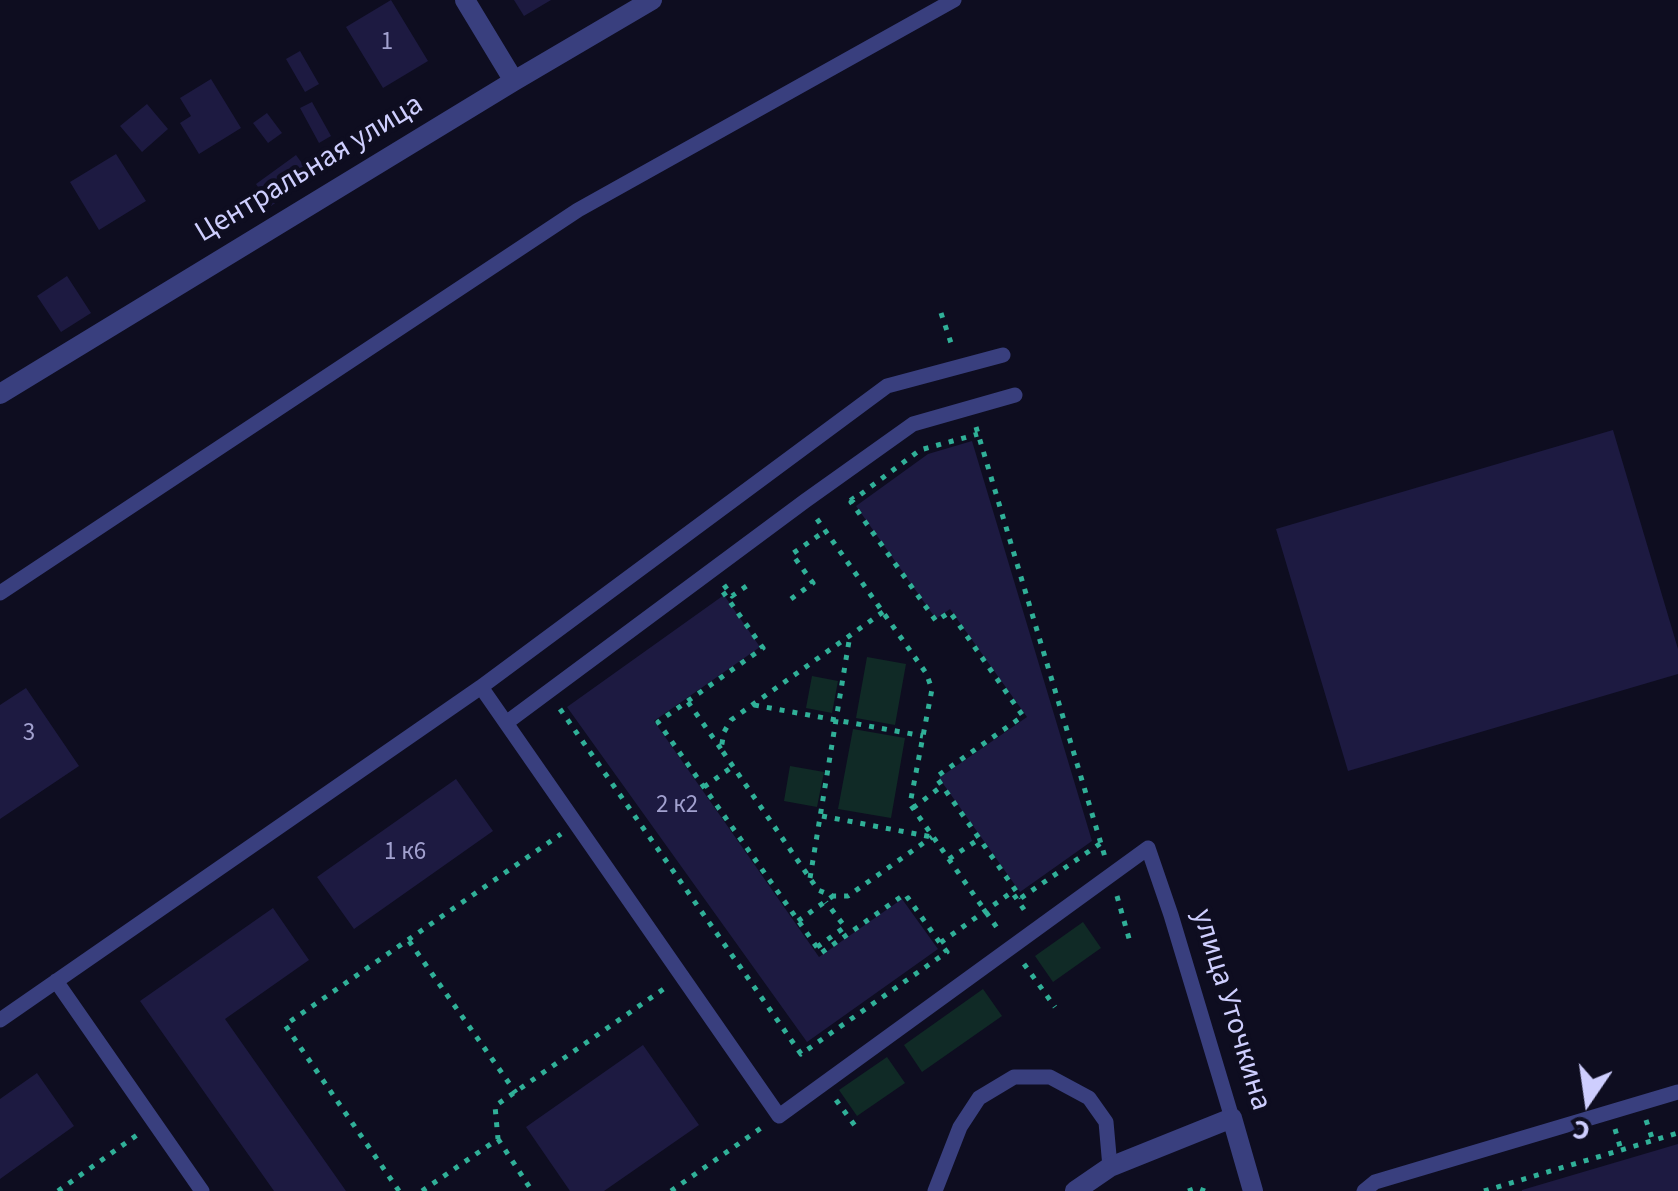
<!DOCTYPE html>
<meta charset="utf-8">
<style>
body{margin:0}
#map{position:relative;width:1678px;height:1191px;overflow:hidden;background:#0e0d20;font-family:"Source Sans 3",sans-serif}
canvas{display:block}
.north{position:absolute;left:1538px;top:1051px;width:100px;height:100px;-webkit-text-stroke:8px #0e0d20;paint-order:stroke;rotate:193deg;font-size:28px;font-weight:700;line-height:40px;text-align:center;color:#cecefe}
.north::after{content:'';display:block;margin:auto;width:35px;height:45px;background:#cecefe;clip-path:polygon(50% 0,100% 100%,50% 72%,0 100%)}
</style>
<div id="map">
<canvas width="1678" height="1191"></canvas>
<div class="north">С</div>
</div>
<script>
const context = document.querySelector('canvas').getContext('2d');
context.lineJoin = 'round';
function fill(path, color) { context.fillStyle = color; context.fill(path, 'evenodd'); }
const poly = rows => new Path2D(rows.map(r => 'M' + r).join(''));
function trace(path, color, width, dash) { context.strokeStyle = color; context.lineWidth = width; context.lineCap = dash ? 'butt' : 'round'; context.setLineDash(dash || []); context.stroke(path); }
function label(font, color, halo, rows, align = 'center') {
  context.font = font + ' "Source Sans 3",sans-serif'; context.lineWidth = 9; context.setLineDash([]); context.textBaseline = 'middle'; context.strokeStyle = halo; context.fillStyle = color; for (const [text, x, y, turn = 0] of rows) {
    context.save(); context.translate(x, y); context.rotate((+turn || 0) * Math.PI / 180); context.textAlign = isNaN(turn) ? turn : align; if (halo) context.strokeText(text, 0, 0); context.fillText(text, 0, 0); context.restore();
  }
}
fill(poly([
 [867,657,906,664,895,725,856,718],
 [812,676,838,681,832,713,806,708],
 [853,729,905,738,891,818,838,809],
 [790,766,824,772,817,807,784,801],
 [1083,922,1101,948,1053,982,1035,956],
 [983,989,1002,1016,922,1072,904,1045],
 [887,1057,905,1083,857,1116,839,1090]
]), '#102a26');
fill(poly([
 [391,0,428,61,383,88,346,27],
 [514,0,551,0,524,16],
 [300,51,319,84,305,92,286,59],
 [211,79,241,128,199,154,180,123,191,116,180,98],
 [312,102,331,136,319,143,300,108],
 [147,104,168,129,142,152,120,126],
 [267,113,282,133,268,143,253,123],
 [116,154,146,201,99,230,70,182],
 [296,155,312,177,271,206,256,184],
 [67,276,91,313,61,332,37,296],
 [1613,430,1678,649,1678,674,1348,771,1276,529],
 [972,441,1092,841,1020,892,939,778,1027,717,950,609,936,619,856,506,928,454],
 [724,595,760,647,654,721,819,957,902,899,938,949,807,1042,567,707],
 [26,688,79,766,0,819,0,705],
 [456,779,493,831,354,929,317,877],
 [273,908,309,960,225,1019,346,1191,274,1191,140,1001],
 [643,1045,699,1125,604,1191,570,1191,526,1127],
 [37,1073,74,1126,0,1179,0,1099],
 [1678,1144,1678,1191,1522,1191,1522,1190]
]), '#1d1a41');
trace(poly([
 [941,313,953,349],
 [976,427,1105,857],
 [851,497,853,500,920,450,978,434],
 [853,500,851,502,936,621,950,612,1023,716,936,777,1021,898],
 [817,519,926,673,932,689,910,804,1000,932],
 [724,585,732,596,748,585],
 [723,592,763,648,658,722,821,953,902,896,905,900,908,898,940,943],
 [791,599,813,583,792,554,825,531],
 [883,612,731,720,724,732,721,749,818,890,833,896,848,896,932,837],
 [688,702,721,749],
 [754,705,923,736],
 [560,709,801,1054,947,952,940,943,1012,892,1027,914],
 [704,787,732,767],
 [913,808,942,786],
 [822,816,932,837],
 [949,859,979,839],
 [810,878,850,635],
 [1117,896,1130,942],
 [1021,898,1101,843],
 [798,921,833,896],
 [409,941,516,1093],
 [817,947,845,927,826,902],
 [1024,964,1055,1007],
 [836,1100,856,1127],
 [1646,1120,1653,1141],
 [1615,1129,1621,1150],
 [498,1139,532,1191],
 [58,1191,137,1135],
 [399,1191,285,1025,561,834],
 [422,1191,498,1139,495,1106,665,988],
 [671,1191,764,1126],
 [1188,1191,1197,1188,1205,1191],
 [1484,1191,1678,1133]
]), '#30b098', 5, [5, 8]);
trace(poly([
 [0,593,578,210,954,0],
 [481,687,887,386,1003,355],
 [506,723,805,501,913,424,1015,395],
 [56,981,202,1191],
 [0,1020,481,687,779,1116,1148,848,1171,915,1232,1118],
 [935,1191,960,1127,979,1098,1014,1077,1050,1077,1089,1098,1106,1122,1110,1167],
 [1364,1191,1375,1182,1678,1092]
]), '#393f7e', 15);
trace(poly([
 [465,0,514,81],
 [0,394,514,81,652,0],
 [1075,1191,1110,1167,1232,1118,1253,1191]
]), '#393f7e', 20);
label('25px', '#a2a1cf', null, [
 ["1",387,44],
 ["3",29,735],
 ["2 к2",677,807],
 ["1 к6",405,854]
]);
label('30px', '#cecefe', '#0e0d20', [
 ["Центральная улица",310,170,-31],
 ["улица Уточкина",1230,1010,73]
]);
</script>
